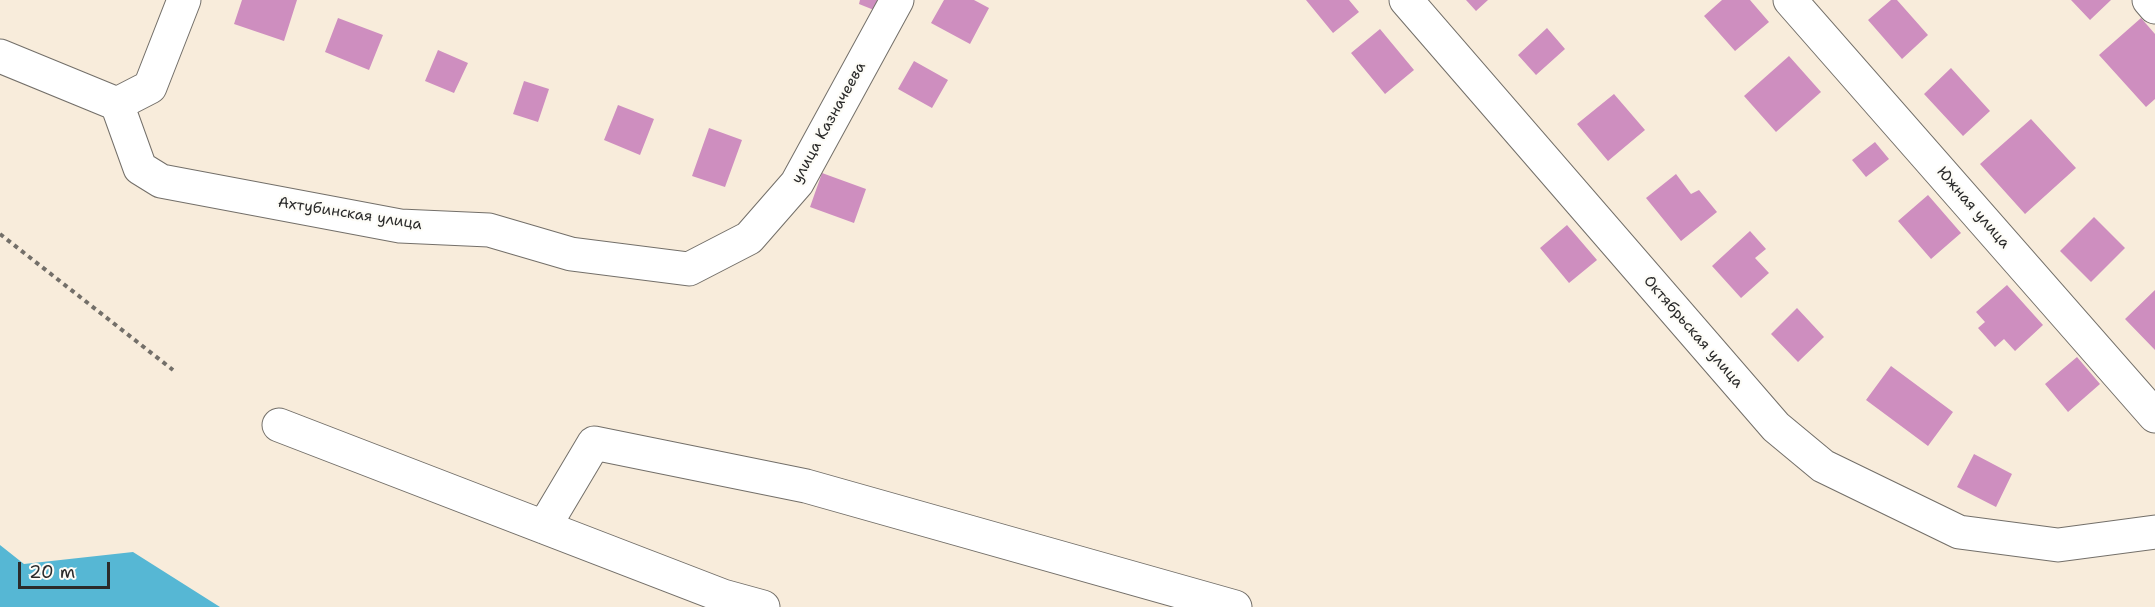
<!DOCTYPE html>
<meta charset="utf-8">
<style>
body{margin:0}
#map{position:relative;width:2155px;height:607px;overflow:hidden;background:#f8ecdb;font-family:"Shantell Sans",sans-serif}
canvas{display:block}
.scale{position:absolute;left:18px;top:562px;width:92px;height:27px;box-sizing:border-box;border:3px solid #2b2b2b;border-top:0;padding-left:8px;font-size:18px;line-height:21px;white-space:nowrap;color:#2b2b2b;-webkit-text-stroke:4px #fdfcf7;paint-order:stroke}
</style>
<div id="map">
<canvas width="2155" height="607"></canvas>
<div class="scale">20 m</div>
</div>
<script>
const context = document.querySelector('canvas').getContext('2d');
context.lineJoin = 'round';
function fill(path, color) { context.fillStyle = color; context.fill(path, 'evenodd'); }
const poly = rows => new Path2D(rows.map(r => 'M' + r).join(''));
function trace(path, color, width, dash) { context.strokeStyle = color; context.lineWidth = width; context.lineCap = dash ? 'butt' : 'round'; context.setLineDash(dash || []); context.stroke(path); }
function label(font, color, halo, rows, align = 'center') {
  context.font = font + ' "Shantell Sans",sans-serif'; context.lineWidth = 4.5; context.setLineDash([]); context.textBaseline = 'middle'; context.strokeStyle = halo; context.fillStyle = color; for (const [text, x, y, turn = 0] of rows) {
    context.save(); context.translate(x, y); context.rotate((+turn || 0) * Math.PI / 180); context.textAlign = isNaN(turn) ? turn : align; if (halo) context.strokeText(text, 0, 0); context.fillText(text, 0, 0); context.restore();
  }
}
fill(poly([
 [0,545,24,564,133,552,220,607,0,607]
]), '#56b7d4');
fill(poly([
 [242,0,297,0,284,41,234,24],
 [860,0,889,0,884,14,859,4],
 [944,0,974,0,989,8,970,44,931,23],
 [1306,0,1349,0,1359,12,1333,33],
 [1466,0,1488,0,1476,11],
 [1722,0,1750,0,1769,22,1735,51,1704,16],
 [1891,0,1897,0,1928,35,1902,59,1868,20],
 [2071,0,2111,0,2090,20],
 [338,18,383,35,369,70,325,52],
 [2141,18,2155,34,2155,99,2146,107,2099,55],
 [1547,28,1565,49,1536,75,1518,55],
 [1380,29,1414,70,1385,94,1351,53],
 [438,50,468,63,454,93,425,81],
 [1789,56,1821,92,1776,132,1744,96],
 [914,61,948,80,932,108,898,89],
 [1951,68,1990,111,1963,136,1924,94],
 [524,81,549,89,538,122,513,114],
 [1614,94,1645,130,1608,161,1577,124],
 [618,105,654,119,640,155,604,140],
 [2031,119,2076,168,2025,214,1980,164],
 [709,128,742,140,725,187,692,176],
 [1875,142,1889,159,1866,177,1852,160],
 [822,173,866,189,854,223,810,207],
 [1676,174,1691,194,1699,190,1717,212,1681,241,1646,198],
 [1928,195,1961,233,1931,259,1898,221],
 [2094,217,2125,248,2091,282,2060,251],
 [1567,225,1597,260,1569,283,1540,248],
 [1750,231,1766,249,1755,258,1769,273,1741,298,1712,266],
 [2007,285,2043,325,2015,351,2004,339,1995,347,1978,328,1985,322,1976,312],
 [2155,290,2155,350,2125,319],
 [1797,308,1824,337,1798,362,1771,334],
 [2077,357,2100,384,2068,412,2045,384],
 [1891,366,1953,412,1928,446,1866,400],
 [1974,454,2012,474,1996,507,1957,487]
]), '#ce8ebf');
const minor = poly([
 [1406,0,1776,427,1823,466,1959,532,2058,545,2155,532],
 [1790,0,2155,416],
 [2149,0,2155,7],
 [0,56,117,104,140,168,161,181,400,226,489,230,571,254,689,269,749,238,797,183,897,0],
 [117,104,150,87,184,0],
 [279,425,723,596,763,607],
 [544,527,594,443,806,486,1235,607]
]);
trace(minor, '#736f69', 35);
trace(poly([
 [0,234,173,370]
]), '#736f69', 4, [4.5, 4.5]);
trace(minor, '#fff', 33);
label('15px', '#2b2b2b', '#fdfcf7', [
 ["улица Казначеева",829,123,-61],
 ["Южная улица",1973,208,49],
 ["Ахтубинская улица",350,214,9],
 ["Октябрьская улица",1693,332,49]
]);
</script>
